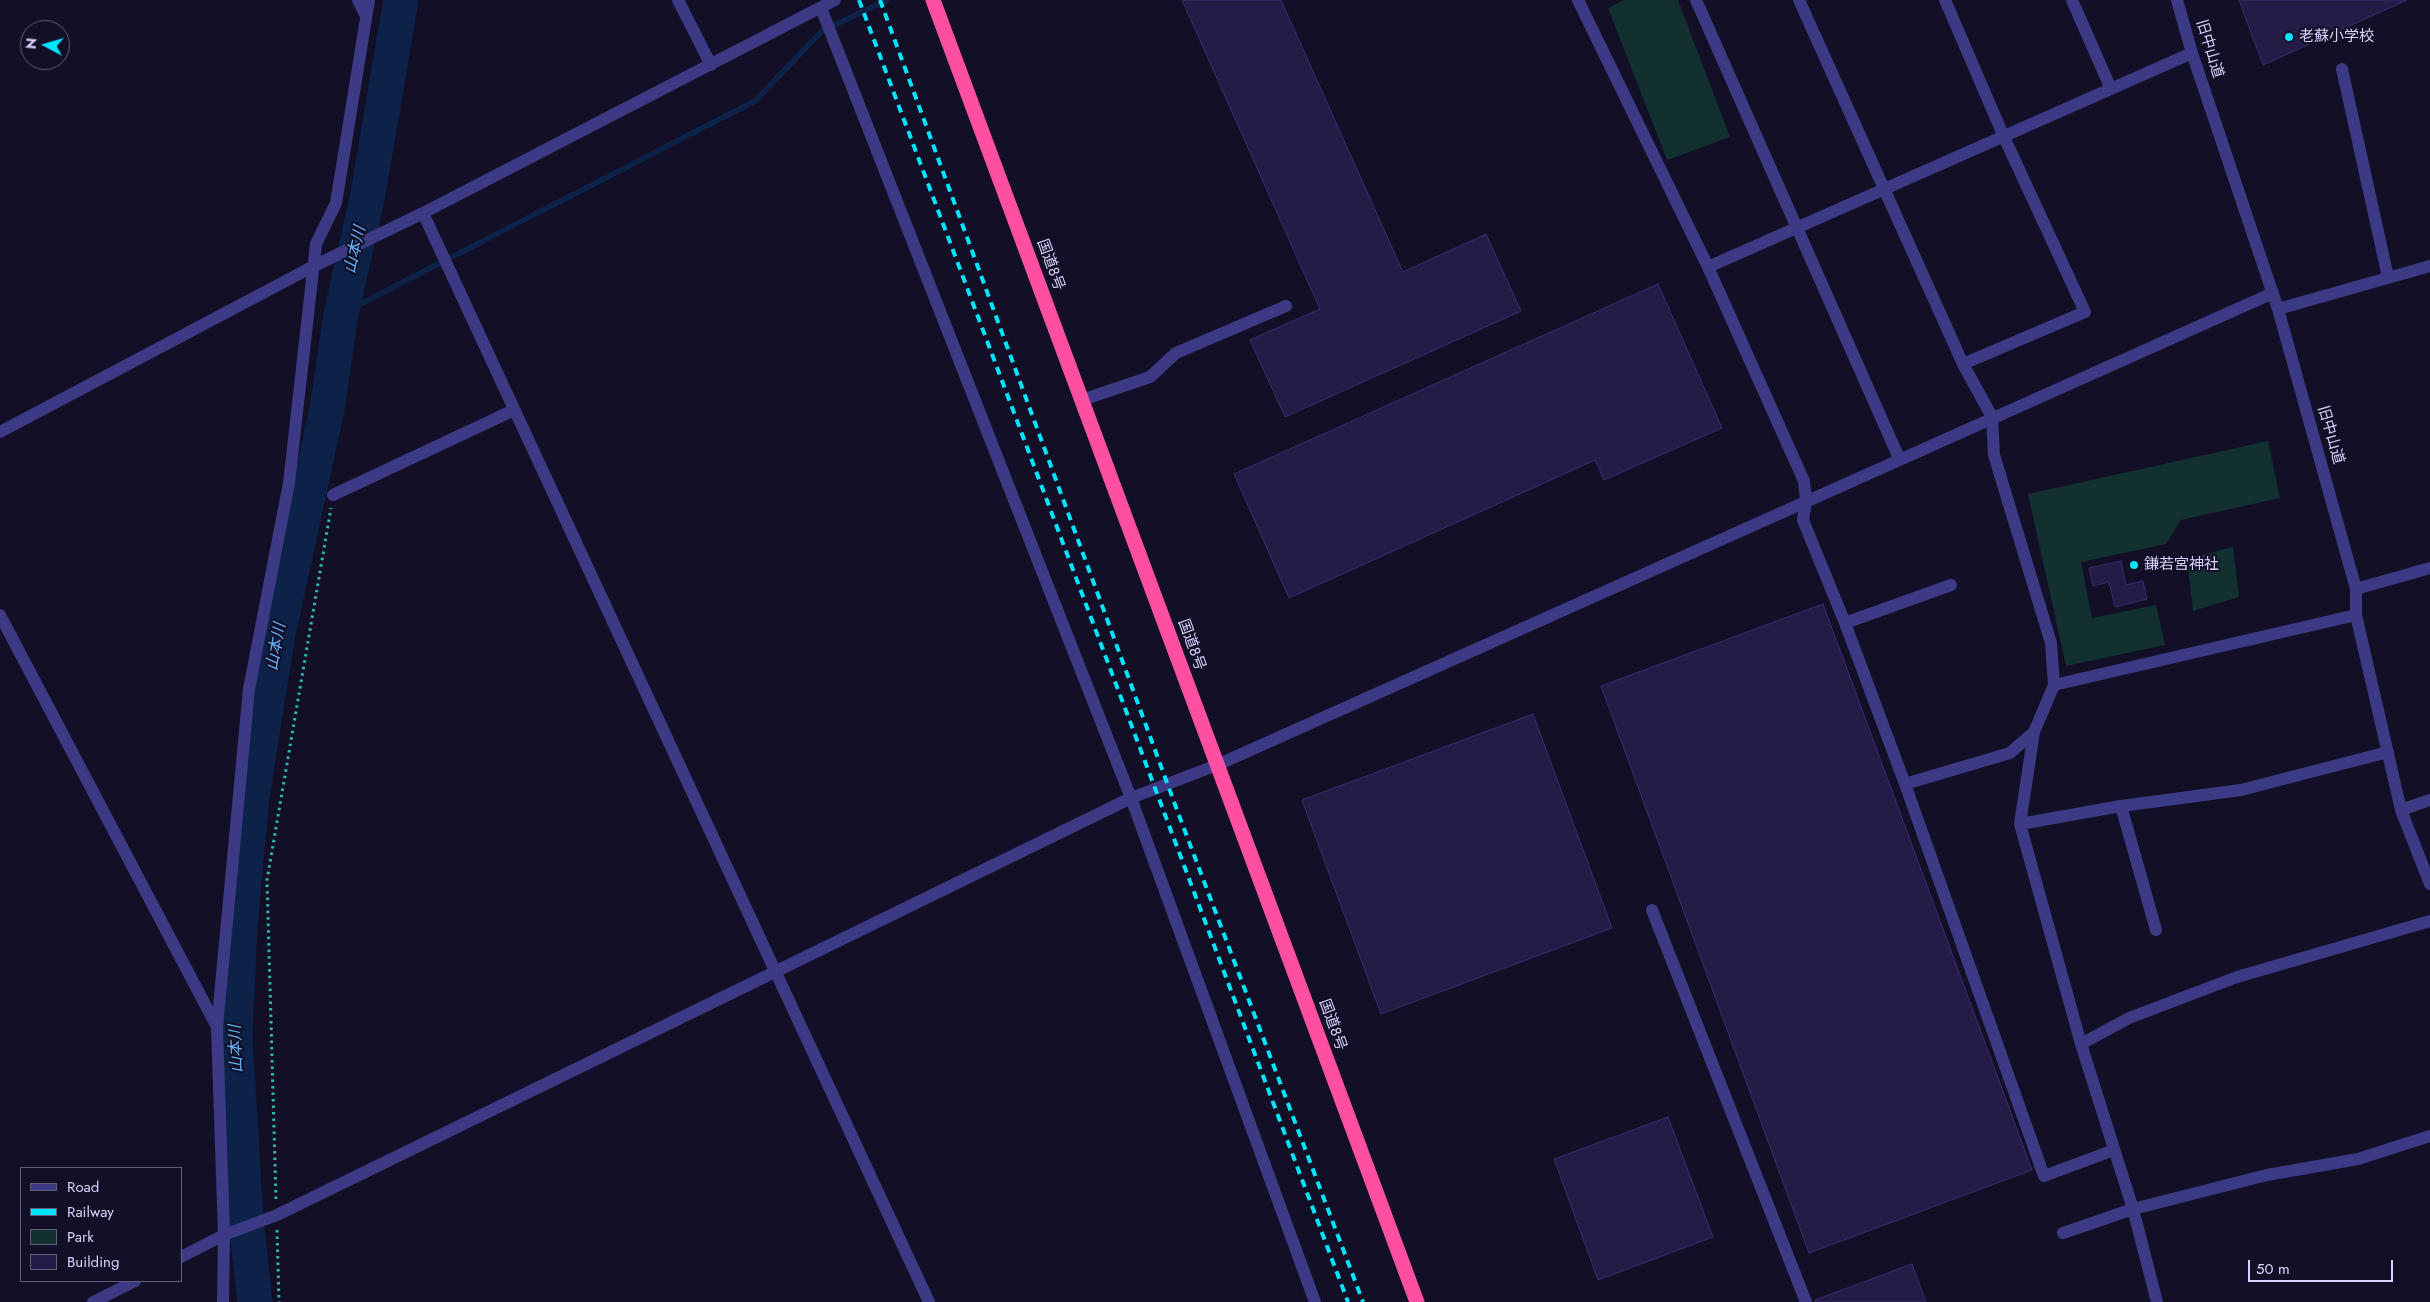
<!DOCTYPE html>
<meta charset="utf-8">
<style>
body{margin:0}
#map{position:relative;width:2430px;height:1302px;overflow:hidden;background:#130f26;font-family:Jost,sans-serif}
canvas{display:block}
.legend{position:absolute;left:20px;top:1167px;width:162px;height:115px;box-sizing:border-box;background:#130f26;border:1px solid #625e7d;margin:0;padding:6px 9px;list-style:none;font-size:15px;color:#d9d4ff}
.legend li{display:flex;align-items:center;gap:10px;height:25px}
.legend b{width:25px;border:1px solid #625e7d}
.north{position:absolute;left:20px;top:20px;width:50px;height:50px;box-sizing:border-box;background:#130f26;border:1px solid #625e7d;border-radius:50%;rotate:276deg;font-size:14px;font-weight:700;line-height:20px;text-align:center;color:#d9d4ff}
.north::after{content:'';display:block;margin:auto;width:18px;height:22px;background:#00e5ff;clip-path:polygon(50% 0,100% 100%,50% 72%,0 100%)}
.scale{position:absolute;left:2248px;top:1260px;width:145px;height:22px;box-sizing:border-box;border:2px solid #d9d4ff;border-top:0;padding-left:6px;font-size:15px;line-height:18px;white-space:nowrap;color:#d9d4ff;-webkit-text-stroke:4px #130f26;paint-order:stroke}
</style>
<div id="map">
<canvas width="2430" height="1302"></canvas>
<ul class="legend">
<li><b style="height:6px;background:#3d3a85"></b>Road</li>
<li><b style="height:6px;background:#00e5ff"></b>Railway</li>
<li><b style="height:14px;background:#12302f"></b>Park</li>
<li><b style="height:14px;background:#241b47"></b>Building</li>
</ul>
<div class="north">N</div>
<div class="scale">50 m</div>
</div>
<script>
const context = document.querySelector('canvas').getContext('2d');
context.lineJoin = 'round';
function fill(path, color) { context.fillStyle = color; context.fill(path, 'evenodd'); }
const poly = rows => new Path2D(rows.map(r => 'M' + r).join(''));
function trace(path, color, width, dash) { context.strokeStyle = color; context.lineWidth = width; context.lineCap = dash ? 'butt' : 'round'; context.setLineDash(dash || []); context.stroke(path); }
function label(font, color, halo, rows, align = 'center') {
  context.font = font + ' Jost,"Noto Sans JP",sans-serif'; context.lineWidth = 4; context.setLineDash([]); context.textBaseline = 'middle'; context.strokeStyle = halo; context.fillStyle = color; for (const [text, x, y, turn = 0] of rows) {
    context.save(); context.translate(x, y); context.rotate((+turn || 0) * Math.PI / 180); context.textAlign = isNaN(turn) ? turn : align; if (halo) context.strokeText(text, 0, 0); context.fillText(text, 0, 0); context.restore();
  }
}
fill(poly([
 [1624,0,1678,0,1730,137,1667,160,1608,8],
 [2268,441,2280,498,2181,520,2166,544,2081,562,2092,618,2156,605,2165,645,2066,666,2028,494],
 [2233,547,2239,597,2193,611,2187,559]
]), '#12302f');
trace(poly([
 [341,314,755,101,822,31,887,0]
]), '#0c2248', 5.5);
trace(poly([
 [255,1302,246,1220,235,1036,240,927,252,796,278,634,327,409,341,314,367,199,401,0]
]), '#0c2248', 35);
const building = poly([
 [1182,0,1281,0,1403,272,1486,234,1521,311,1285,417,1250,340,1320,309,1182,0],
 [2239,0,2407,0,2263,65,2239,0],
 [1658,284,1722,428,1604,480,1595,460,1289,598,1234,474,1658,284],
 [2121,561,2126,585,2143,581,2147,599,2115,607,2109,582,2093,586,2089,568,2121,561],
 [1823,604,2032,1170,1809,1253,1601,686,1823,604],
 [1533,714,1612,928,1381,1014,1302,800,1533,714],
 [1668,1117,1713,1237,1598,1280,1554,1159,1668,1117],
 [1912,1264,1926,1302,1816,1302,1815,1300,1912,1264]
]);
fill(building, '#241b47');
trace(building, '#3b2d73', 1);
trace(poly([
 [276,1199,267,880,331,508],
 [277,1230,279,1302]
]), '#2fb8b0', 3, [2.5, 4]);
trace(poly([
 [358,0,366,16],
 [678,0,711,65],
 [1578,0,1708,267,1804,481,1806,501,1803,520,1845,623,1905,784,2044,1176,2114,1150],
 [1696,0,1899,458],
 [1799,0,1963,364,1992,417,1994,455,2051,643,2054,685,2034,732,2020,824,2081,1044,2133,1209,2157,1302],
 [1945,0,2004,137,2085,312,1963,364],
 [2072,0,2111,89],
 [2177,0,2192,53,2278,309,2356,589,2356,615,2401,810,2430,884],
 [821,8,1131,798,1315,1302],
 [2342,69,2388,277],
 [423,213,929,1302],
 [1708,267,2192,53],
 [2278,309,2430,266],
 [1082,400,1150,377,1176,353,1286,306],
 [0,432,314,266,423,213,835,0],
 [333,495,514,410],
 [2356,589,2430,568],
 [0,615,217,1027],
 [1845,623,1951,585],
 [2054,685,2356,615],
 [1905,784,2010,753,2034,732],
 [2121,806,2156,930],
 [2401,810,2430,800],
 [2020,824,2121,806,2241,790,2388,752],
 [1652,910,1806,1302],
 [2081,1044,2129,1018,2237,977,2430,921],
 [2063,1233,2133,1209,2267,1175,2358,1159,2430,1136],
 [181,1257,224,1235,277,1215,1131,798,1217,765,2273,293],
 [93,1302,135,1281],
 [223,1302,224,1235,217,1027,249,689,289,483,316,244,336,203,369,0]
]), '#3d3a85', 12);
trace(poly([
 [933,0,1417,1302]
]), '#ff4fa3', 15);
trace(poly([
 [859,0,1348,1302],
 [880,0,1177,810,1363,1302]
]), '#00e5ff', 4, [8, 6]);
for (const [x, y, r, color] of [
 [2289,37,5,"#00e5ff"],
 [2134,565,5,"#00e5ff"]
]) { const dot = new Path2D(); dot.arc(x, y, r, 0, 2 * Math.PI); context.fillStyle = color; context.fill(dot); trace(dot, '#130f26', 2); }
label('15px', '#d9d4ff', '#130f26', [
 ["老蘇小学校",2299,37],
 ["鎌若宮神社",2144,565]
], 'left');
label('15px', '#d9d4ff', '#130f26', [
 ["旧中山道",2209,49,73],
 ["国道8号",1050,265,70],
 ["旧中山道",2330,435,74],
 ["国道8号",1191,645,70],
 ["国道8号",1332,1025,70]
]);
label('italic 16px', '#62b6ff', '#130f26', [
 ["山本川",356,250,-77],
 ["山本川",277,647,-80],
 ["山本川",237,1049,-92]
]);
</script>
